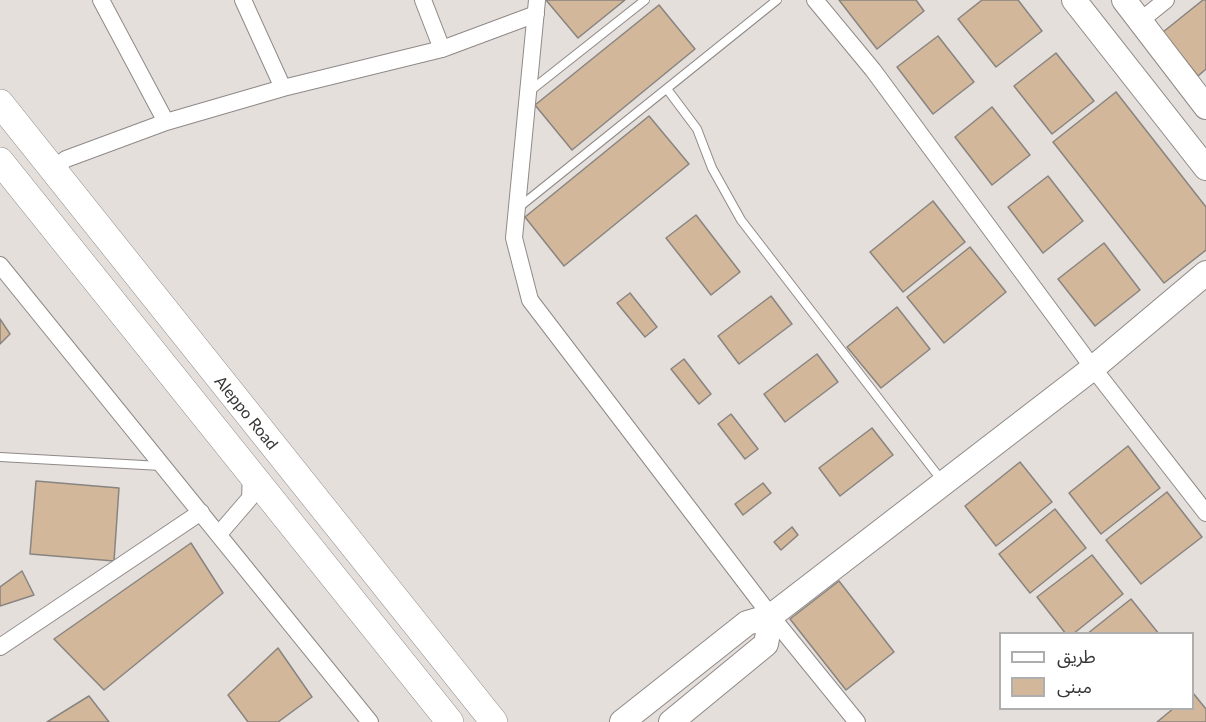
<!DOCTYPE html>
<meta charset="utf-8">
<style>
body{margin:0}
#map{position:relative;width:1206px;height:722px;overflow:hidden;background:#e5dfdc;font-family:Lato,"Noto Sans Arabic",sans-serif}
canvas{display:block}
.legend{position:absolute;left:999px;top:632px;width:195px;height:78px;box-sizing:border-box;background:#fff;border:2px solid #afaeae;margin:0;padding:8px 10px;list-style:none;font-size:18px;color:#373534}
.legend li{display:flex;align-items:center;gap:12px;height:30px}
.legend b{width:30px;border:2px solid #afaeae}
</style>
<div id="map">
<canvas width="1206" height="722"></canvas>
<ul class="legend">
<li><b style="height:8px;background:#fff"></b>طريق</li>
<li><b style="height:16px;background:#d3b79a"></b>مبنى</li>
</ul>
</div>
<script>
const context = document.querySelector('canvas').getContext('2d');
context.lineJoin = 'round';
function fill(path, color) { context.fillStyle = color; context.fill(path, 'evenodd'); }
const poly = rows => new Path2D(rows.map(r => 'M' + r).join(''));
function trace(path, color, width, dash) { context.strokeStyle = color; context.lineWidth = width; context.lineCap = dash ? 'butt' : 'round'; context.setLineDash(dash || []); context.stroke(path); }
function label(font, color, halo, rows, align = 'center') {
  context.font = font + ' Lato,sans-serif'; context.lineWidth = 6; context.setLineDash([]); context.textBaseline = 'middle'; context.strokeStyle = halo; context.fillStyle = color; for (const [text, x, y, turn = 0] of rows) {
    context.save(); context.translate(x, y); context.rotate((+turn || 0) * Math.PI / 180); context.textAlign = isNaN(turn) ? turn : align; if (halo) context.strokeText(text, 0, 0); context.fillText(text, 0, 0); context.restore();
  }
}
const building = poly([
 [546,0,625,0,578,38,546,0],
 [839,0,916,0,924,11,877,49,839,0],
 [982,0,1018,0,1042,31,996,67,958,19,982,0],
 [1203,0,1206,0,1206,69,1198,76,1163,32,1203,0],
 [659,5,695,49,572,150,535,105,659,5],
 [938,36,974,82,933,114,897,67,938,36],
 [1056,53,1094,101,1052,134,1014,86,1056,53],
 [1116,92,1206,207,1206,250,1164,283,1053,142,1116,92],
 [992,107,1030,155,992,185,955,137,992,107],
 [649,116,689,164,564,266,525,217,649,116],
 [1048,176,1083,221,1043,253,1008,207,1048,176],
 [933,201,965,242,903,292,870,252,933,201],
 [696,215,740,272,711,295,666,238,696,215],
 [1104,243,1140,290,1095,326,1058,279,1104,243],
 [970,247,1006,292,944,343,907,297,970,247],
 [630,293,657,327,645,337,617,303,630,293],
 [771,296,792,324,739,364,718,336,771,296],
 [897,307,930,349,881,388,847,347,897,307],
 [0,319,10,334,0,344,0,319],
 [817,354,838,382,785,422,764,394,817,354],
 [684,359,711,394,699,404,671,369,684,359],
 [731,414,758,449,745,459,718,424,731,414],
 [872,428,893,455,840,496,819,468,872,428],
 [1128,446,1160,488,1101,534,1069,493,1128,446],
 [1020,462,1052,502,996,546,965,506,1020,462],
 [36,481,119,488,114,561,30,554,36,481],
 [763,483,771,493,743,515,735,504,763,483],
 [1167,492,1202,537,1141,584,1106,540,1167,492],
 [1055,509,1086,548,1030,593,999,554,1055,509],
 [792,527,798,535,781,550,774,542,792,527],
 [191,543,223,593,104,690,54,639,191,543],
 [1092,555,1123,594,1073,634,1066,634,1037,597,1092,555],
 [22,571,34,595,0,606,0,587,22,571],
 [839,581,894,652,846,690,790,619,839,581],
 [1131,599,1159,634,1087,634,1131,599],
 [278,648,312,697,278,722,248,722,228,695,278,648],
 [1193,693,1206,709,1206,722,1157,722,1174,708,1192,708,1193,693],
 [89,696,109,722,47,722,89,696]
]);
fill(building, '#d3b79a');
trace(building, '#888480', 1.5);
const lane = poly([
 [667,89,697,129,712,168,741,220,943,482],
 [530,91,645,0],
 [518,208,777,0],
 [0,457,161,466]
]);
const street = poly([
 [101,0,166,122],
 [243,0,283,88],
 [423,0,442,49,536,14],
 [537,0,514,238,530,300,771,616,857,722],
 [815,0,873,70,1093,368,1206,513],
 [1140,21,1166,0],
 [51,170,66,159,166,122,283,88,442,49],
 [0,265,370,722],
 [219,534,250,498,251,474],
 [0,647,201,512]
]);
const secondary = poly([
 [1074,0,1206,168],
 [1124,0,1206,107],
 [622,722,747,623,771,616,1093,368,1206,273],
 [671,722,766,644,771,616]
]);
const primary = poly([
 [0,103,494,722],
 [0,161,450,722]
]);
trace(lane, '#8f8987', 10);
trace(street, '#8f8987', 18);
trace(secondary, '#8f8987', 26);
trace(primary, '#8f8987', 28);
trace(lane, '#fff', 8);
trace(street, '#fff', 16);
trace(secondary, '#fff', 24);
trace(primary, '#fff', 27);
label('16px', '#373534', '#fff', [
 ["Aleppo Road",246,413,51]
]);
</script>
